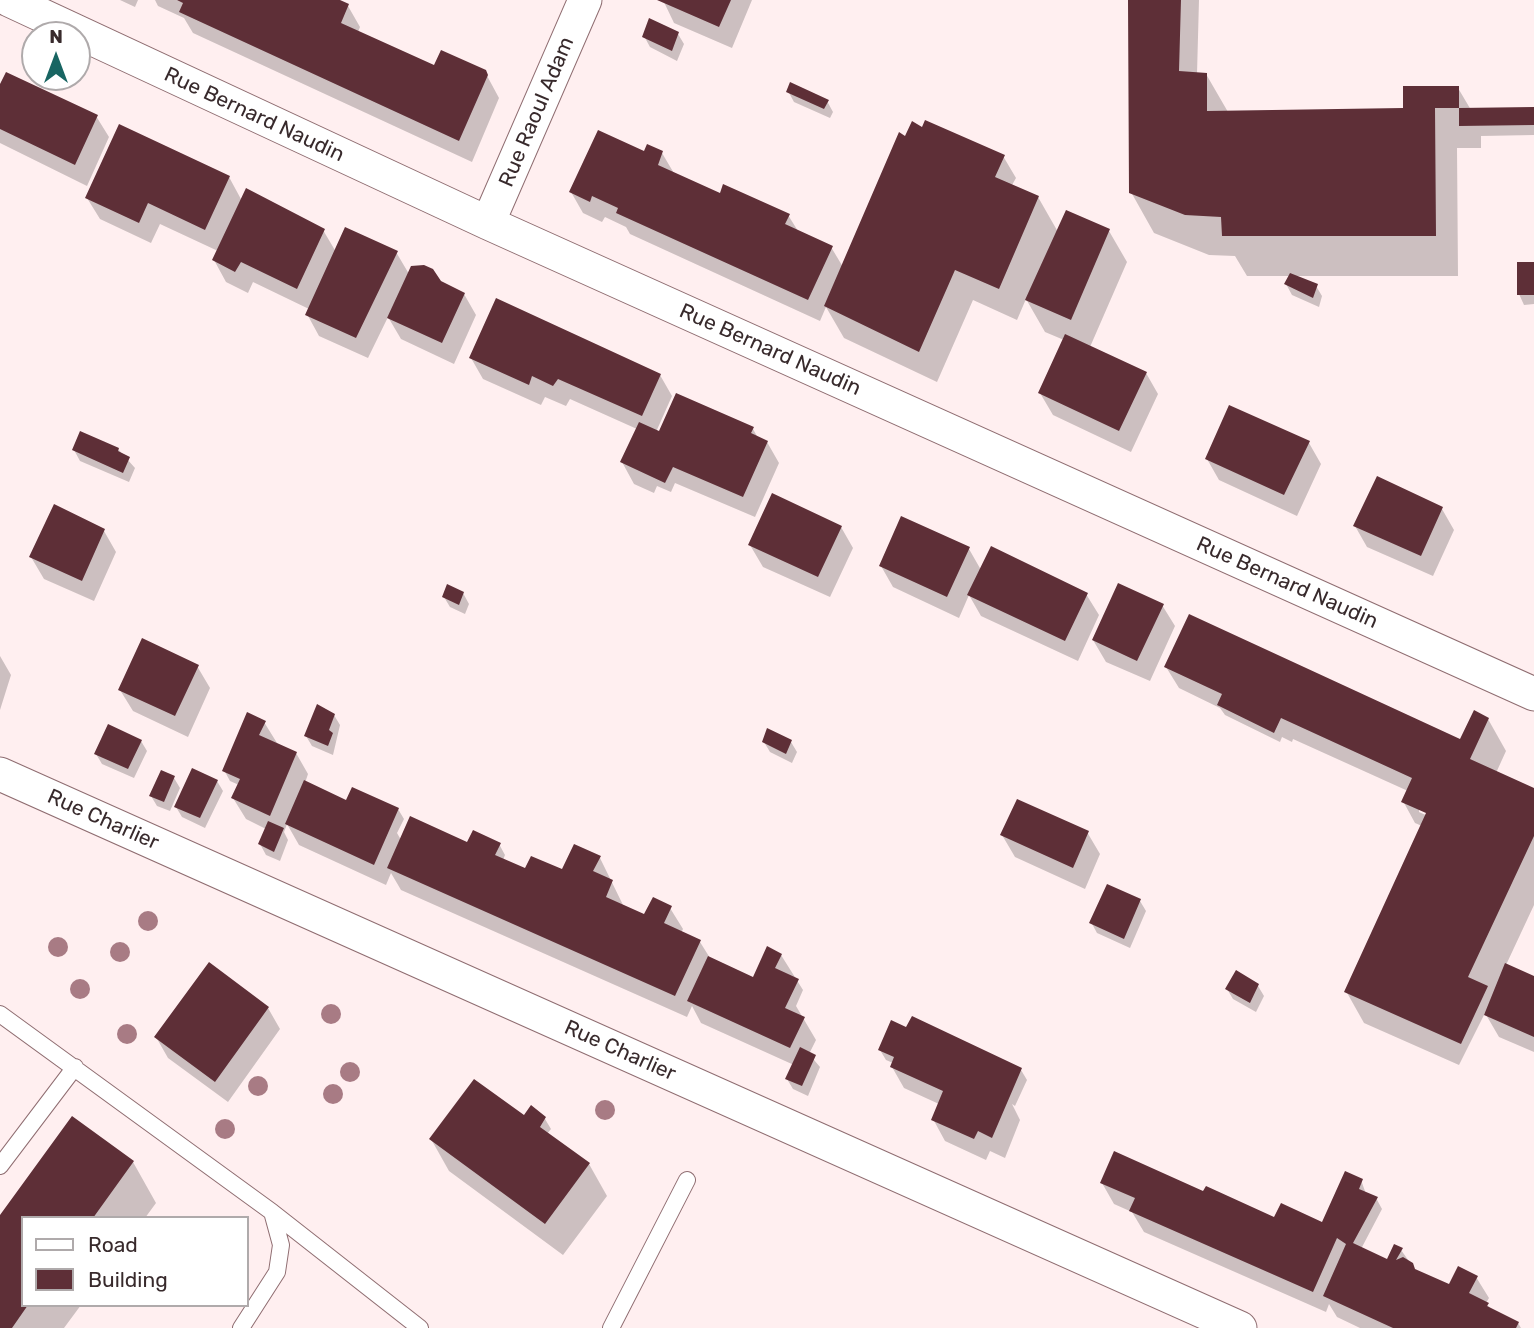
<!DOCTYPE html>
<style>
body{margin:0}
#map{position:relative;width:1534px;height:1328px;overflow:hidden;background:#ffeff0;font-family:Rubik,sans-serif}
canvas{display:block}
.legend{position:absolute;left:21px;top:1216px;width:228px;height:91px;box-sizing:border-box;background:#fff;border:2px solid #afaaab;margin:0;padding:9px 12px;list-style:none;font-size:21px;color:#382a2c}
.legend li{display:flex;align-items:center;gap:14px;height:35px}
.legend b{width:35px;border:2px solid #afaaab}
.north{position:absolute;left:21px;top:21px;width:70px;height:70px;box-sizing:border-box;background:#fff;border:2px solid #afaaab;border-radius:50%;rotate:0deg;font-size:19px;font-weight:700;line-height:28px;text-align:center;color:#382a2c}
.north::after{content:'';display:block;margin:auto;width:24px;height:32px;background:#186562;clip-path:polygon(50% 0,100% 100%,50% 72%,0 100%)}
</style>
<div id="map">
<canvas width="1534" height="1328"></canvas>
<ul class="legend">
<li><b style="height:9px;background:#fff"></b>Road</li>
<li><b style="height:19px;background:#5e2f37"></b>Building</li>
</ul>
<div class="north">N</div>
</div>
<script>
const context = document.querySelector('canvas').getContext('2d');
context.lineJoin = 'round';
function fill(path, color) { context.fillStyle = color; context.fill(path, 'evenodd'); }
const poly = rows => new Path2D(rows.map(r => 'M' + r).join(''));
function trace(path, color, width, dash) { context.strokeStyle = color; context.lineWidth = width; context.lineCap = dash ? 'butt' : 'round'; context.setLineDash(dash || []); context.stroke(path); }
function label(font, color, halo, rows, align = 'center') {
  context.font = font + ' Rubik,sans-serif'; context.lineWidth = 7; context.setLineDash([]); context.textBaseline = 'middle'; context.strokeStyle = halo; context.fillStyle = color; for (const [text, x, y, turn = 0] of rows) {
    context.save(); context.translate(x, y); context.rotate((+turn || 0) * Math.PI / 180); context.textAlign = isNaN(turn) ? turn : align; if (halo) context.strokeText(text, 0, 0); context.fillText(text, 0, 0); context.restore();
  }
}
fill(poly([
 [120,0,138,0,135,7],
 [155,0,336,0,348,6,360,27,358,32,435,67,485,72,499,98,472,162,193,33,184,18,158,6],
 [663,0,752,0,732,48,674,23],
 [1130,0,1199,0,1197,74,1206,74,1228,112,1405,109,1458,88,1471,110,1534,109,1534,135,1481,136,1481,148,1457,148,1458,276,1293,276,1316,286,1322,296,1319,307,1292,295,1286,284,1290,276,1247,276,1235,256,1209,255,1154,233,1131,192],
 [678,34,684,44,677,61,650,47,644,36],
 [0,87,96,116,109,137,87,186,0,143],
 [788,91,827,101,833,112,830,118,794,102],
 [923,129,1003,156,1016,178,1012,185,1038,197,1058,232,1109,231,1127,262,1090,347,1146,373,1158,394,1131,452,1053,415,1040,393,1064,340,1045,332,1026,299,1017,320,973,300,937,382,844,338,826,307,820,321,630,234,626,227,605,217,602,222,583,213,571,192,644,153,662,153,675,175,725,198,788,215,798,231,831,247,843,267,906,137],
 [229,177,242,201,323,230,336,252,396,252,409,274,464,294,476,315,454,364,401,339,388,317,368,358,319,336,307,314,309,309,253,282,248,293,226,282,214,260,218,251,160,224,151,243,100,219,87,198],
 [1534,264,1534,304,1524,305,1519,294],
 [471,358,660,375,672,396,656,432,753,429,758,438,767,442,779,463,755,517,675,483,671,492,657,486,654,493,634,484,622,462,637,429,570,399,566,406,545,397,541,405,483,379],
 [1309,443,1321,464,1297,516,1219,480,1207,459],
 [118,449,135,468,129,482,80,461,74,450],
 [1442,509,1454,530,1433,576,1367,547,1355,526],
 [841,527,853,548,830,597,763,567,750,545],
 [104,531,116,552,94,601,44,579,31,557],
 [969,549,981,570,1086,594,1099,615,1078,661,981,616,969,595,959,618,893,587,881,566],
 [463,593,469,604,465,614,450,607,444,597],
 [1162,605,1175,626,1150,681,1106,662,1093,640],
 [0,656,11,675,0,710],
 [197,666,210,688,188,737,133,711,120,690],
 [1166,667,1459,740,1488,719,1506,751,1496,773,1534,791,1534,905,1506,965,1534,977,1534,1052,1499,1037,1485,1013,1459,1065,1364,1023,1346,991,1422,826,1415,823,1403,801,1408,791,1293,739,1292,742,1282,737,1280,742,1225,715,1220,708,1179,688],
 [1419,808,1428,812,1428,816,1419,812],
 [334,715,340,725,333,755,312,746,306,736],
 [264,722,277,743,296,753,308,774,305,783,347,802,398,809,404,819,397,833,401,840,499,844,505,855,503,860,526,871,563,871,600,858,623,905,644,916,670,908,683,929,681,933,700,942,710,958,754,980,781,955,803,990,796,1006,816,1040,809,1054,820,1067,808,1096,793,1089,787,1079,794,1065,701,1023,692,1006,687,1017,401,890,391,873,386,885,299,845,287,824,284,832,288,840,280,861,266,855,260,844,266,829,246,819,233,798,239,785,230,781,224,770],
 [141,741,147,751,134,778,102,764,96,754],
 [764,742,791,742,797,752,792,763,770,752],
 [174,778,180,788,170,811,157,806,151,796],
 [217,781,223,791,205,828,182,817,176,807],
 [1087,832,1100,854,1085,889,1015,857,1002,835],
 [1140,901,1146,911,1130,948,1097,933,1091,922],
 [1258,986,1264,996,1256,1012,1233,999,1227,989],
 [268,1008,280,1029,228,1102,168,1058,156,1037],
 [880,1050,1021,1070,1027,1080,1015,1106,1012,1104,1020,1120,1005,1158,990,1151,986,1160,945,1141,933,1119,939,1104,904,1088,892,1067,893,1063,886,1060],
 [531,1108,545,1119,551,1129,547,1134,589,1164,607,1196,563,1255,449,1171,431,1139,530,1122],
 [133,1162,156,1203,145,1218,23,1218,23,1305,81,1305,64,1328,0,1328,0,1218],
 [1361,1180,1366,1194,1376,1198,1382,1209,1361,1249,1388,1261,1401,1250,1416,1271,1449,1287,1476,1277,1489,1298,1486,1303,1491,1310,1518,1323,1521,1328,1360,1328,1337,1317,1329,1304,1326,1312,1144,1232,1132,1212,1114,1204,1102,1183,1204,1194,1275,1220,1323,1225]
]), '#0003');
fill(poly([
 [177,0,340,0,349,4,341,23,434,65,441,50,486,70,488,75,459,141,179,12,183,3],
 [657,0,731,0,719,27],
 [1128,0,1181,0,1179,71,1207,73,1207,111,1403,108,1403,86,1459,86,1459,108,1435,108,1436,236,1222,236,1221,217,1185,215,1129,193],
 [649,18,679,32,672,51,642,37],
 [6,72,98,115,75,165,0,129,0,84],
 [790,82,829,100,824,109,786,92],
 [1534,107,1534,125,1459,126,1459,108],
 [925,120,1005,155,995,177,1039,196,999,289,955,270,919,352,824,306,899,132,905,136,912,121,922,127],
 [119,124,230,176,205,230,148,203,139,223,85,198],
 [598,130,644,151,647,144,663,151,658,165,720,193,723,184,790,214,785,224,833,246,808,300,616,213,618,208,592,196,590,202,569,192],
 [246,188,325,229,297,289,241,262,235,272,212,260],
 [1066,210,1110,229,1071,320,1025,300],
 [345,227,398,251,356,338,305,315],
 [1517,262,1534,262,1534,295,1517,295],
 [424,265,433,269,441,281,465,293,442,343,387,318,411,266],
 [1290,273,1318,284,1313,298,1284,284],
 [496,298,661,374,642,416,558,379,553,386,532,376,529,385,469,358],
 [1065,334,1147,372,1119,431,1038,393],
 [676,393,754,427,751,433,768,441,743,497,673,467,665,483,620,462,639,422,659,431],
 [1229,405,1310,441,1284,495,1205,459],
 [80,431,119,448,118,451,130,457,123,473,72,450],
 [1377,476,1443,507,1421,556,1353,526],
 [772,493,842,526,818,577,748,545],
 [54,504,105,529,82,581,29,557],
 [901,516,970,547,947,597,879,566],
 [991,546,1088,593,1065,641,967,595],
 [1118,583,1164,604,1137,661,1092,640],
 [447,584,464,592,459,605,442,597],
 [1189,614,1460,739,1474,710,1489,718,1470,759,1534,788,1534,836,1468,977,1488,986,1461,1044,1344,992,1426,813,1401,802,1412,778,1281,718,1274,733,1217,705,1222,694,1164,667],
 [142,638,199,665,175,716,118,690],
 [317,704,335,714,329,730,333,733,328,746,304,736],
 [247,712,266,721,259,735,297,752,270,816,231,798,240,779,222,771],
 [108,724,142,740,128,769,94,754],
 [767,728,792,740,786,754,762,742],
 [192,768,218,780,200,818,174,807],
 [161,770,175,776,164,802,149,796],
 [304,780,346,800,352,787,399,808,374,865,285,824],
 [1017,799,1089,831,1073,868,1000,835],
 [410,816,467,842,473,830,501,843,495,855,525,868,531,856,562,869,574,844,601,856,593,871,613,880,606,897,644,914,653,897,672,906,664,923,701,940,675,996,387,868],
 [268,821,284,828,274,852,258,844],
 [1107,884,1141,899,1124,939,1089,923],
 [767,946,782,954,775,968,799,979,785,1008,805,1017,790,1048,687,1001,708,956,753,977],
 [209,962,269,1007,215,1082,154,1037],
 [1505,963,1534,976,1534,1037,1484,1015],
 [1236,970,1259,984,1250,1003,1225,989],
 [912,1016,1022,1068,992,1138,978,1131,974,1139,931,1120,943,1091,890,1067,894,1057,878,1050,891,1020,906,1027],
 [800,1047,816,1055,802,1086,785,1079],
 [474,1079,524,1115,531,1105,546,1117,540,1127,590,1163,545,1224,429,1139],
 [72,1116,134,1161,93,1218,23,1218,23,1305,28,1305,12,1328,0,1328,0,1215],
 [1114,1151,1203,1191,1206,1186,1274,1217,1281,1203,1322,1222,1345,1171,1363,1179,1359,1189,1378,1197,1353,1243,1387,1259,1394,1244,1403,1248,1396,1260,1403,1257,1413,1263,1415,1269,1449,1284,1458,1266,1478,1276,1469,1293,1489,1303,1487,1306,1519,1322,1516,1328,1393,1328,1323,1296,1346,1244,1337,1238,1313,1292,1129,1211,1135,1198,1100,1183]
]), '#5e2f37');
const service = poly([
 [0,1014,272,1212,281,1245,277,1272,241,1328],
 [0,1166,75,1067],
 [272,1212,420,1328],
 [611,1328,687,1180]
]);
const minor = poly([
 [9,0,488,223,1534,694],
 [488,223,585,0],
 [0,774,1240,1328]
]);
trace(service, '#8f6d71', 18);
trace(minor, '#8f6d71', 35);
trace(service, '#fff', 16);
trace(minor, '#fff', 33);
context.fillStyle = '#a87b84';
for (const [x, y] of [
 [148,921],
 [58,947],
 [120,952],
 [80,989],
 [331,1014],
 [127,1034],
 [350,1072],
 [258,1086],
 [333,1094],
 [605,1110],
 [225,1129]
]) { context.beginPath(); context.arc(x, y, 10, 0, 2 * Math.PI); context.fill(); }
label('21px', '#382a2c', '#fff', [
 ["Rue Raoul Adam",537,112,-67],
 ["Rue Bernard Naudin",254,115,25],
 ["Rue Bernard Naudin",770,350,24],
 ["Rue Bernard Naudin",1287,583,24],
 ["Rue Charlier",103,820,24],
 ["Rue Charlier",620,1051,24]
]);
</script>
